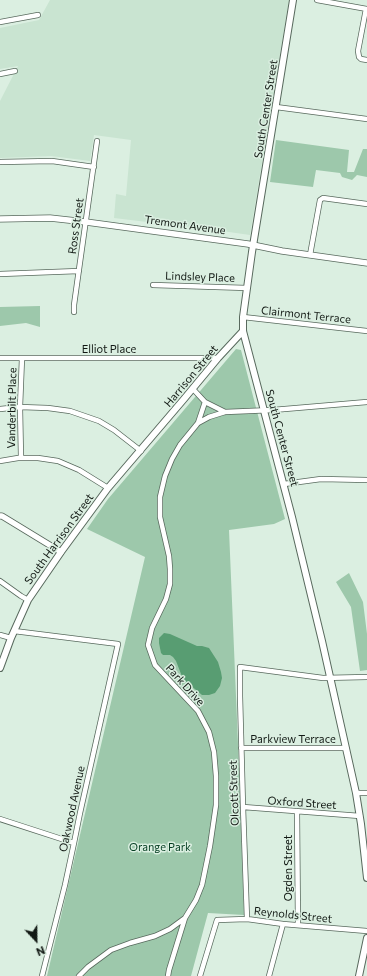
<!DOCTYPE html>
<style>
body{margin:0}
#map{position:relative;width:367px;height:976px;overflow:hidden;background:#dbefe1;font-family:Commissioner,sans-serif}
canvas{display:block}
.north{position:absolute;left:16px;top:920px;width:40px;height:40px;-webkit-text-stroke:3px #dbefe1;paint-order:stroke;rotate:158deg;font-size:11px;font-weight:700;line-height:16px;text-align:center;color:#121914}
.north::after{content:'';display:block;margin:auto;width:14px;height:18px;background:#121914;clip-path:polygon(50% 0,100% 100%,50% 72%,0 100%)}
</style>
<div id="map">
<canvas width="367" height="976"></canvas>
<div class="north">N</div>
</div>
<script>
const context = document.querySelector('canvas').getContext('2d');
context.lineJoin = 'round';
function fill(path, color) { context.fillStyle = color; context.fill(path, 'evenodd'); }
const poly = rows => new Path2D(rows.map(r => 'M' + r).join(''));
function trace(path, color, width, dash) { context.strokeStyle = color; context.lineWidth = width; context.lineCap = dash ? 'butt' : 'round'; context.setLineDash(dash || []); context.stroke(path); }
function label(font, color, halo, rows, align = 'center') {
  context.font = font + ' Commissioner,sans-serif'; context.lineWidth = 3; context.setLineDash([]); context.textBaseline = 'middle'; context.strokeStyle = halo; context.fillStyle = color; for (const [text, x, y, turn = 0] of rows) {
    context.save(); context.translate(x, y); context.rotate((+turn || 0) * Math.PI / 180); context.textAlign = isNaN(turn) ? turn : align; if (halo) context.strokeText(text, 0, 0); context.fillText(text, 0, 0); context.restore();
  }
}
fill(poly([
 [50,0,289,0,250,235,229,232,114,218,116,194,126,196,131,140,94,135,90,161,51,156,0,158,0,101,18,66,0,69,0,28,39,20]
]), '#c9e4d1');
fill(poly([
 [276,140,349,150,347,172,354,172,363,149,367,149,367,177,357,175,352,180,342,177,340,173,316,170,313,187,270,182],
 [40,306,40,327,26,323,0,326,0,307],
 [236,349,241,350,285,519,274,524,229,530,238,744,244,915,208,913,191,976,47,976,145,557,87,529,108,499],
 [349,573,363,602,367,634,367,670,360,671,351,607,336,582]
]), '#9dc8ab');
fill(poly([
 [164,633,170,634,197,646,202,646,209,648,218,662,221,672,222,678,220,686,215,693,209,695,202,695,183,679,176,661,173,657,170,655,163,655,161,653,159,643,159,638]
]), '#589d72');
const minor = poly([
 [317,0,367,9],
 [366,9,358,51,359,57,361,59,367,60],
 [0,22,38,15],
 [0,74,15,71],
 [276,107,367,119],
 [0,162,52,161,94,167],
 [310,255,320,200,323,198,367,204],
 [0,274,79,271],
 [153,285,247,288],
 [74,312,74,305,97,141],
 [243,317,367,331],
 [0,358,218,358],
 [193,389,205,402,225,412],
 [0,409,20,407,48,408,70,411,99,421,114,430,141,451],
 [198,423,205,402],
 [21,458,20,407,22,358],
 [0,461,18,458,38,458,58,461,79,470,108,488],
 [284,484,321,479,367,480],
 [0,581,21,596,28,600],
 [14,631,118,644,80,813,74,843,65,885,42,976],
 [0,635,11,638],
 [241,748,346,748],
 [356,793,367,793],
 [243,807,360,816],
 [297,811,298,925],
 [0,819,74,843],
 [247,919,243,807,240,696,240,667,323,678,367,677],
 [79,976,88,967,111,950,130,943,155,936,170,929,185,918,196,900,202,885,210,846,216,805,216,776,214,752,209,732,198,711,155,665,148,645,152,628,166,599,170,584,170,569,169,556,160,517,160,497,165,476,172,459,180,445,198,423,209,417,225,412,273,410,367,402],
 [168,976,169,970,185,918],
 [200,976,217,920,247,919,283,924,367,931],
 [269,976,283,924]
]);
const tertiary = poly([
 [0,219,50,218,86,222,248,244,282,251,367,263],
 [0,516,2,516,61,552]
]);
const secondary = poly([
 [293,0,252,252,243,317,243,331,292,517,322,641,356,793,361,824,367,878],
 [0,668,11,638,28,600,61,552,108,488,184,399,218,358,243,331],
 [359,976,367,938]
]);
trace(minor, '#58695d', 6);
trace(tertiary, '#58695d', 7);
trace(secondary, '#58695d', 8);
trace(minor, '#fff', 4.5);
trace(tertiary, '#fff', 5.5);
trace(secondary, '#fff', 6);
label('11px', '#121914', '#dbefe1', [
 ["South Center Street",266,109,-81],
 ["Tremont Avenue",185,225,8],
 ["Ross Street",76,226,-82],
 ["Lindsley Place",200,277,2],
 ["Clairmont Terrace",306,315,6],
 ["Elliot Place",109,349],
 ["Harrison Street",191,376,-50],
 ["Vanderbilt Place",12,408,-89],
 ["South Center Street",282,438,75],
 ["South Harrison Street",59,539,-54],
 ["Park Drive",185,685,48],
 ["Parkview Terrace",293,739],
 ["Olcott Street",234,793,-92],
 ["Oxford Street",302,803,4],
 ["Oakwood Avenue",72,809,-78],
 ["Ogden Street",288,868,-90],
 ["Reynolds Street",293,915,6]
]);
label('11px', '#043d21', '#dbefe1', [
 ["Orange Park",160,847]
]);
</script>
